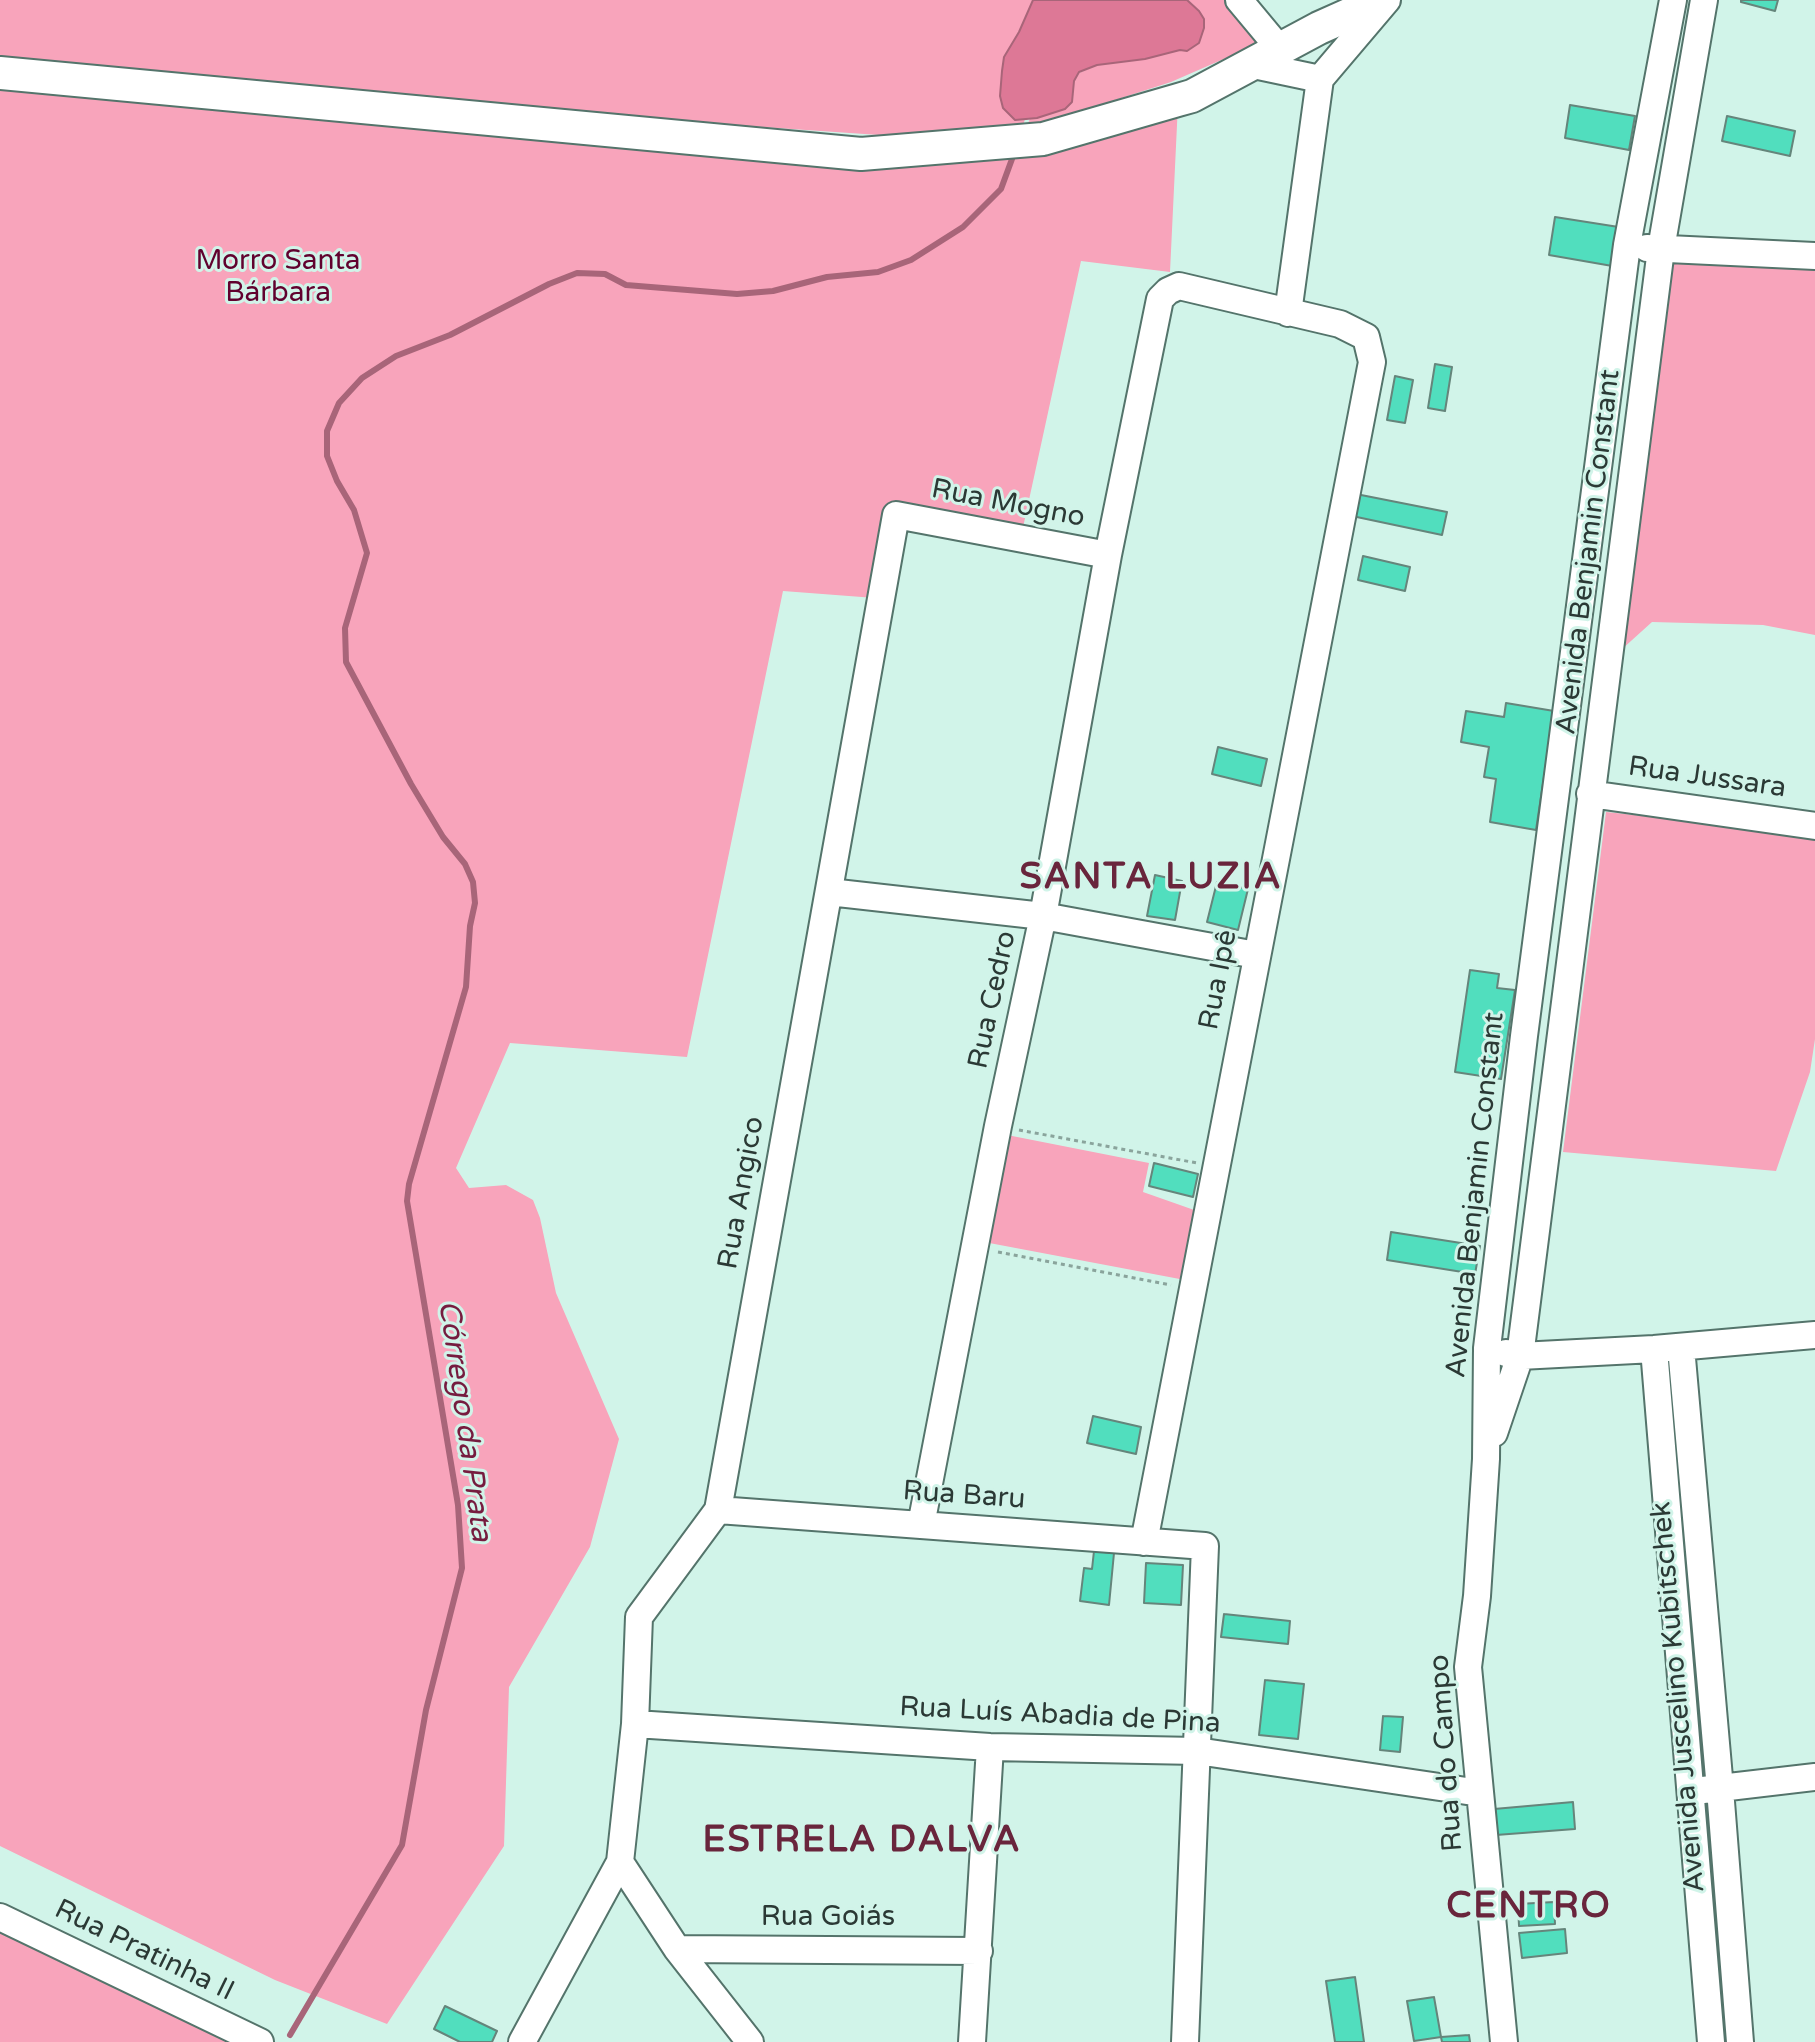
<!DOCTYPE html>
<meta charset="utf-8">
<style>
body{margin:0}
canvas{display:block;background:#d1f4e9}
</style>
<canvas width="1815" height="2042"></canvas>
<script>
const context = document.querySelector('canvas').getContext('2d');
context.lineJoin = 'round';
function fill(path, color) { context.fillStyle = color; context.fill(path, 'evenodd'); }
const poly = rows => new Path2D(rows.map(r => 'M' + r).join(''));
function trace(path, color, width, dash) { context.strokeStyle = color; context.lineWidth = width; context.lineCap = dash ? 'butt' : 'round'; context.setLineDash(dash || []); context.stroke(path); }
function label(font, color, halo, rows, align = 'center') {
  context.font = font + ' "Varela Round",sans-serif'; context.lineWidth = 6; context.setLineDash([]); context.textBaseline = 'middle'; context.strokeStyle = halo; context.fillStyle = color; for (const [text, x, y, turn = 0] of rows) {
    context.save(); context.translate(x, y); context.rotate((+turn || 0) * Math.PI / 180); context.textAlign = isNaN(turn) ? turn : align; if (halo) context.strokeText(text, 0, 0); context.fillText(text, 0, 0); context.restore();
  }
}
fill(poly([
 [0,0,1033,0,1019,32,1004,57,1002,72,1000,96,1015,120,1025,119,1022,129,879,135,733,125,742,144,861,156,1178,104,1170,272,1081,261,1022,532,891,511,875,598,783,591,687,1057,510,1043,456,1168,469,1188,506,1185,533,1200,540,1218,556,1293,619,1439,590,1547,509,1687,504,1846,387,2024,275,1980,0,1846],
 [1187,0,1252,0,1258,44,1171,82,1025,129,1030,119,1065,109,1073,95,1074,81,1079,73,1097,65,1145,59,1180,50,1187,50,1199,10],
 [1673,260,1815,266,1815,635,1763,625,1652,622,1621,650,1665,298],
 [1606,812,1729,825,1815,840,1815,1039,1810,1072,1776,1171,1563,1152],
 [1002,1134,1149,1163,1143,1192,1197,1211,1185,1280,984,1242],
 [0,1921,248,2042,0,2042]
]), '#f8a4bb');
const water = poly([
 [1033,0,1187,0,1199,11,1204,19,1204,28,1199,43,1187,51,1180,50,1145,59,1097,65,1079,72,1074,81,1072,102,1065,109,1037,118,1015,120,1003,108,1000,96,1002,71,1004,57,1019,32,1033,0]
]);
fill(water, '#dd7896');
trace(water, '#a86579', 2);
trace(poly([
 [290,2035,402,1845,426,1710,462,1568,458,1505,407,1201,409,1184,466,987,470,926,475,903,473,882,465,864,443,837,411,784,346,662,345,628,367,553,354,510,337,481,327,456,327,431,339,403,362,378,396,356,450,335,549,284,577,273,605,274,626,285,737,294,773,291,827,277,878,272,911,260,963,227,1001,189,1012,159]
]), '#a86579', 6);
const building = poly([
 [1741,0,1778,0,1775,11,1741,2,1741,0],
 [1570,105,1635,116,1629,150,1565,138,1570,105],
 [1727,116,1795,131,1790,156,1722,141,1727,116],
 [1555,217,1625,228,1618,267,1549,255,1555,217],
 [1435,364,1452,367,1445,411,1428,408,1435,364],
 [1395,376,1413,380,1405,423,1387,420,1395,376],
 [1356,494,1447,512,1442,535,1352,516,1356,494],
 [1363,556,1410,567,1405,591,1358,580,1363,556],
 [1506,703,1554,711,1536,830,1490,822,1496,779,1484,777,1489,747,1461,742,1466,711,1504,717,1506,703],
 [1218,747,1267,759,1261,786,1212,774,1218,747],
 [1155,875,1182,881,1175,920,1147,916,1155,875],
 [1217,882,1248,889,1238,930,1207,922,1217,882],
 [1470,970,1499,974,1497,988,1515,990,1501,1079,1455,1072,1470,970],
 [1154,1163,1198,1174,1193,1197,1149,1186,1154,1163],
 [1391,1232,1480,1246,1475,1274,1387,1260,1391,1232],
 [1093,1416,1141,1427,1136,1454,1087,1443,1093,1416],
 [1094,1551,1114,1553,1109,1605,1080,1601,1084,1568,1092,1569,1094,1551],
 [1146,1563,1183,1565,1181,1605,1144,1603,1146,1563],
 [1224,1614,1290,1621,1288,1644,1221,1637,1224,1614],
 [1265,1680,1304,1684,1298,1739,1259,1735,1265,1680],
 [1383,1716,1403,1717,1400,1752,1380,1750,1383,1716],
 [1573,1802,1575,1829,1496,1835,1494,1809,1573,1802],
 [1554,1902,1555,1924,1519,1926,1518,1904,1554,1902],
 [1565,1929,1567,1953,1522,1958,1519,1933,1565,1929],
 [1355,1977,1364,2042,1335,2042,1326,1981,1355,1977],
 [1434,1997,1441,2037,1414,2041,1407,2001,1434,1997],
 [445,2006,497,2031,492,2042,460,2042,434,2029,445,2006],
 [1469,2035,1470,2042,1442,2042,1441,2037,1469,2035]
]);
fill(building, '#51debe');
trace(building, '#65857b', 2);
const minor = poly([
 [1239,0,1279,48],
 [1249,64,1320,79],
 [1647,248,1815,256],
 [1288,313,1320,79,1387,0],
 [1590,794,1815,826],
 [829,892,1043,916,1256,955],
 [1681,1347,1720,1789,1740,2042],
 [1654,1349,1711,2042],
 [1506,1353,1520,1356,1654,1349,1815,1335],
 [1494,1433,1520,1356,1661,249,1704,0],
 [718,1510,1205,1546,1185,2042],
 [921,1525,998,1126,1043,916,1108,555,1160,299,1168,291,1179,286,1340,324,1366,337,1372,362,1144,1542],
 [635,1724,990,1747,1197,1751,1480,1793],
 [1703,1790,1815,1777],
 [620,1862,677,1949,750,2042],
 [0,1917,260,2042],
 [677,1949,979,1951],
 [522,2042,620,1862,635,1724,639,1617,718,1510,896,515,1108,555],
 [972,2042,990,1747],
 [1504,2042,1468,1667,1477,1596,1486,1459,1487,1348,1524,1036,1627,245,1673,0]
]);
const major = poly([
 [0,73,861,154,1043,139,1178,100,1192,96,1319,28,1382,0]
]);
trace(minor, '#54746b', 30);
trace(major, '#54746b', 36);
trace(poly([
 [1019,1130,1197,1163],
 [998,1252,1171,1285]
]), '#8aa49c', 3, [4, 4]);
trace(minor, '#fff', 26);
trace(major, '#fff', 32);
label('28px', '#61012e', '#d1f4e9', [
 ["Morro Santa",278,262],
 ["Bárbara",278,294]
]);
label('28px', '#2b3935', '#d1f4e9', [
 ["Rua Mogno",1008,504,11],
 ["Avenida Benjamin Constant",1589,552,-83],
 ["Rua Jussara",1707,778,8],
 ["Rua Ipê",1219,980,-79],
 ["Rua Cedro",993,1000,-78],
 ["Rua Angico",742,1193,-80],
 ["Avenida Benjamin Constant",1476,1195,-84],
 ["Rua Baru",964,1496,4],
 ["Avenida Juscelino Kubitschek",1679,1697,-95],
 ["Rua Luís Abadia de Pina",1060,1716,3],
 ["Rua do Campo",1447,1753,-94],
 ["Rua Goiás",828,1918],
 ["Rua Pratinha II",144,1951,26]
]);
label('italic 30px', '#761c3f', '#d1f4e9', [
 ["Córrego da Prata",464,1421,82]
]);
context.letterSpacing = '2px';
label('bold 36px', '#69253c', '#d1f4e9', [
 ["SANTA LUZIA",1151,879],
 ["ESTRELA DALVA",862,1842],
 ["CENTRO",1529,1908]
]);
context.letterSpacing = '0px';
</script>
